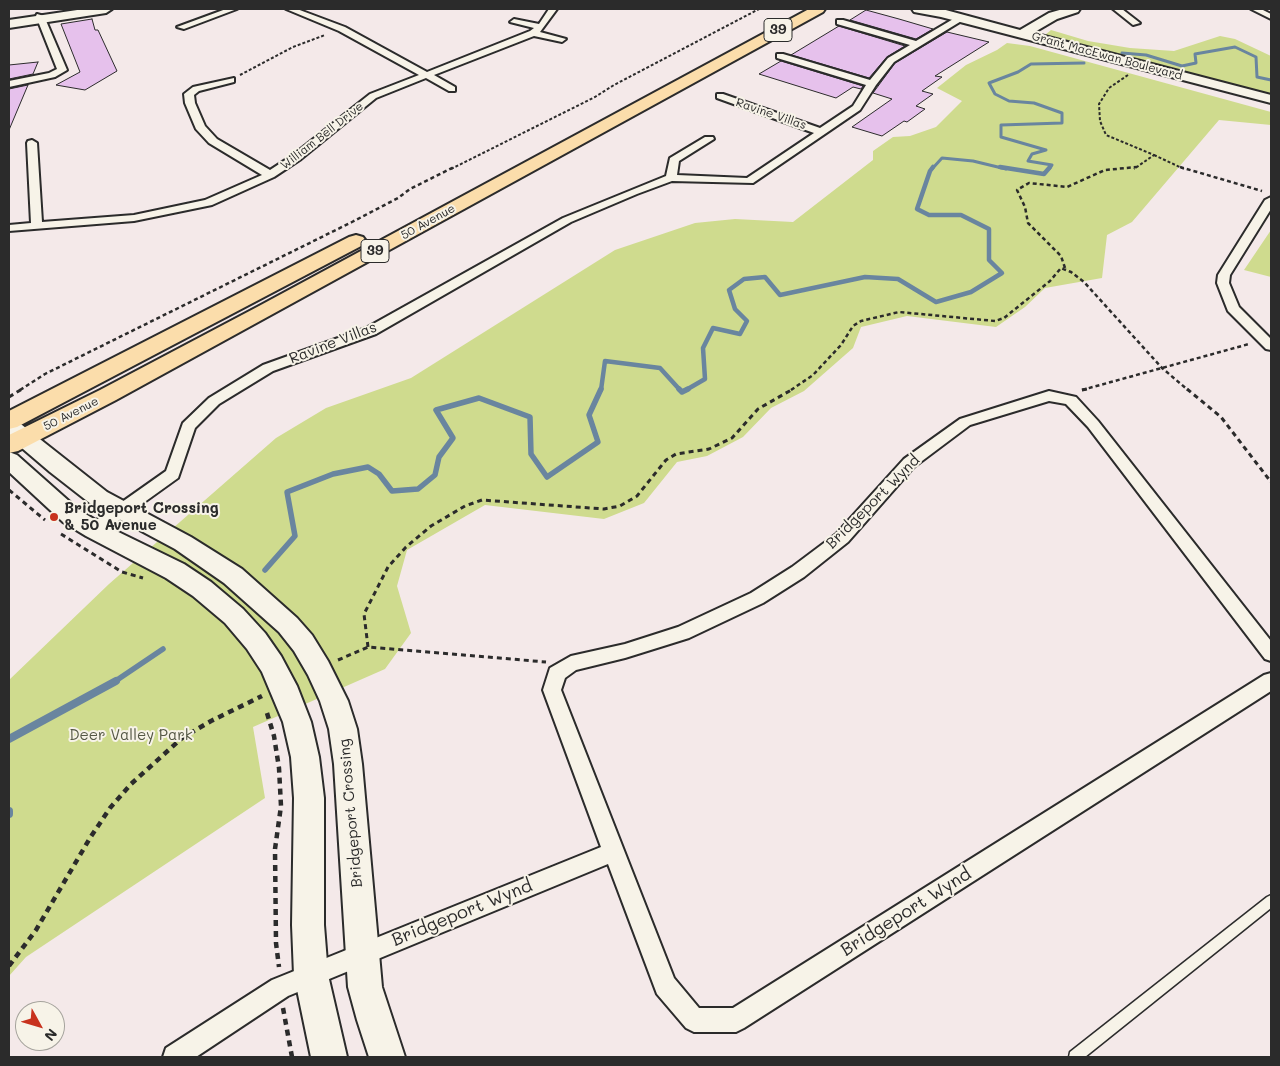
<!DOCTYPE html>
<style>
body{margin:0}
#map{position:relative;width:1280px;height:1066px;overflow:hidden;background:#f4e9e9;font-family:Mali,sans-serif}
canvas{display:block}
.frame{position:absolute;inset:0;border:10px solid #2b2b2b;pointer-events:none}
.north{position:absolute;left:15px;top:1001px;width:50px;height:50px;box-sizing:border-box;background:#f7f3e8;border:1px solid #a5a39c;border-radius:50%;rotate:129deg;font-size:14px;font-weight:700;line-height:20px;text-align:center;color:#2b2b2b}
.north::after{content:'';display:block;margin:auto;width:18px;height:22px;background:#c8321e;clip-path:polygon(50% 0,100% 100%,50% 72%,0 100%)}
</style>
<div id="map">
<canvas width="1280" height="1066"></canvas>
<div class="frame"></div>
<div class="north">N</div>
</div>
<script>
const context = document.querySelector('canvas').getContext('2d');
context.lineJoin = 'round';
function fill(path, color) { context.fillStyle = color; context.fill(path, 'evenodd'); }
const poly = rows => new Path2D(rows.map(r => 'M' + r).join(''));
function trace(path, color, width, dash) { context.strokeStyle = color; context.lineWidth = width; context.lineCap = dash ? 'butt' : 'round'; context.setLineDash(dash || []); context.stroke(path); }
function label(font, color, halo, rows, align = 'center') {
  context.font = font + ' Mali,sans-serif'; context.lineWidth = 4; context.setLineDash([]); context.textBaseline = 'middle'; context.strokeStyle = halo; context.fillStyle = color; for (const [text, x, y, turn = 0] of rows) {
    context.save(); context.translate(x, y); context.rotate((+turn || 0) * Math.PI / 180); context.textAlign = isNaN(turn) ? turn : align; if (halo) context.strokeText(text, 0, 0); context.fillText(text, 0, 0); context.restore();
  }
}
fill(poly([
 [1051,30,1088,41,1130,48,1174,51,1220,36,1235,39,1271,56,1271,94,1045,35],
 [1007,43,1030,46,1271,112,1271,125,1219,120,1132,222,1107,235,1102,278,1045,288,1025,307,996,327,907,316,861,327,853,348,804,391,771,408,743,437,707,456,677,462,644,503,604,519,485,505,407,550,397,586,411,633,385,669,253,727,265,798,26,957,9,976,9,680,109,584,276,438,326,408,411,378,615,250,695,223,735,219,793,222,873,160,873,151,893,137,910,136,936,127,962,101,937,88,966,65,997,50],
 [1271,230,1271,277,1244,270]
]), '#cfdb8e');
trace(poly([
 [1122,53,1146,55,1182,66,1196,63,1195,54,1235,47,1256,57,1257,77,1271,80],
 [932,169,942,158,973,161,1006,169],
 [1049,169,1052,165,1028,161,1032,154,1046,150,1001,137,1001,125,1062,123,1062,113,1034,103,1009,101,995,94,989,83,1018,72,1031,64,1084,63]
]), '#69859f', 3);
trace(poly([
 [1000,167,1044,174,1050,167],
 [601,390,605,361,660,368,680,390],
 [686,390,705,379,703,348,713,328,740,334,747,321,735,309,729,290,744,279,765,277,780,295,865,277,898,279,936,302,971,292,1002,273,989,260,989,229,961,215,929,215,917,209,930,171,933,167]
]), '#69859f', 4.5);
trace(poly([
 [679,389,682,392,688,389],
 [265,570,295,536,287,492,333,474,368,467,379,474,392,491,418,489,435,475,439,457,453,438,436,410,479,398,530,417,531,454,547,477,598,442,589,415,601,389],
 [114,682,163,649]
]), '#69859f', 5.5);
trace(poly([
 [9,739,116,681],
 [9,811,9,814]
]), '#69859f', 8);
const building = poly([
 [866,10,899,19,933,29,916,39,850,20,866,10],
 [92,19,95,30,98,30,117,71,85,90,56,85,80,72,61,24,92,19],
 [839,26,905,46,887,57,869,78,791,55,839,26],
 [947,32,989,42,935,76,942,77,922,91,933,94,916,106,925,109,907,122,904,121,882,136,852,127,892,99,873,93,895,63,947,32],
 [781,61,863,86,861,89,853,87,836,98,759,74,781,61],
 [38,62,33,74,9,79,9,65,38,62],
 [28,85,9,130,9,89,28,85]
]);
fill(building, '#e6c1ec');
trace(building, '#2b2b2b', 1);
const lane = poly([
 [1271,895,1271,908,1085,1057,1069,1057,1070,1052,1267,897,1271,895]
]);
const street = poly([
 [226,9,237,9,184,29,177,27,226,9],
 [286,9,297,9,345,27,427,72,530,31,534,28,510,22,514,19,539,24,549,9,557,9,540,32,566,39,562,42,534,36,434,75,455,87,455,91,449,91,426,78,376,98,301,159,274,177,212,205,134,221,9,231,9,225,31,223,27,143,28,141,32,140,37,143,42,222,134,215,205,200,262,175,209,143,196,129,185,103,184,94,193,87,234,78,234,82,199,91,194,95,195,103,205,126,217,139,270,170,293,155,370,94,419,75,339,31,286,9],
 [1113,9,1122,9,1140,23,1133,25,1113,9],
 [1251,9,1261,9,1271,14,1271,19,1251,9],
 [37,14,44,16,67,70,55,77,9,87,9,81,49,73,57,69,36,16,37,14],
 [960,15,964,18,963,20,894,62,876,85,860,110,753,183,672,181,637,194,571,222,376,334,273,371,219,404,195,428,178,478,100,534,94,536,88,534,86,530,88,526,166,471,183,423,209,398,263,365,366,328,563,218,666,176,670,158,705,137,713,137,714,139,679,161,677,175,747,178,814,133,717,98,717,94,723,94,820,128,853,106,866,85,777,58,777,54,783,54,870,80,888,58,910,45,837,24,837,20,843,20,916,41,960,15],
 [1271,197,1271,209,1230,275,1229,283,1239,307,1271,339,1271,350,1266,349,1228,311,1217,283,1218,275,1265,200,1271,197],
 [1049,391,1076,397,1098,421,1271,641,1271,661,1265,659,1088,427,1066,404,1049,401,970,425,914,467,848,542,804,577,763,603,689,638,625,658,576,670,565,678,561,690,674,978,699,1008,733,1008,1264,675,1271,673,1271,691,744,1028,736,1032,694,1032,686,1028,657,994,608,864,288,996,196,1057,163,1057,166,1048,272,980,601,847,543,690,550,668,571,656,625,644,678,627,751,593,792,567,836,534,904,459,960,419,1049,391]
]);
const secondary = poly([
 [84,9,112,9,106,13,9,28,9,20,84,9],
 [912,9,942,9,1020,30,1049,13,1063,9,1080,9,1078,12,1057,19,1033,33,1271,95,1271,103,941,17,914,12,912,9],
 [9,419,17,421,107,492,191,537,242,569,297,618,312,635,328,661,348,701,357,729,362,764,382,987,405,1057,369,1057,357,1020,348,987,334,764,329,729,320,701,308,675,294,651,279,632,224,583,175,549,91,504,50,472,9,437,9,419],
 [9,452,17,455,79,510,102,524,184,564,211,582,243,609,265,633,281,656,297,686,311,722,319,757,324,798,324,925,328,975,347,1057,311,1057,294,975,292,925,294,798,291,757,283,722,262,672,247,649,225,623,193,596,166,578,86,536,63,522,9,472,9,452]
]);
const primary = poly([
 [809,9,825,9,823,12,116,400,18,451,9,453,9,435,100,390,259,306,809,9],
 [356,235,363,237,366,241,363,245,17,427,9,429,9,411,349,237,356,235]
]);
trace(lane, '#2b2b2b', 3);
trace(street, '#2b2b2b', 4);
trace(secondary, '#2b2b2b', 4);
trace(primary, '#2b2b2b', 4);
trace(poly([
 [240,75,293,47,325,35],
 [1128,75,1109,88,1099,104,1100,121,1106,135,1154,155,1134,169],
 [1154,155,1184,169],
 [451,169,595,97,614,85,759,9]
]), '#2b2b2b', 2, [3, 2]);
trace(poly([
 [1180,167,1262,191],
 [1065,268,1061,256,1028,223,1025,207,1017,190,1029,183,1067,187,1105,170,1137,167],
 [20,390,45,374,352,222,398,198,410,189,454,167],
 [791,390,813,375,841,345,853,326,861,321,899,312,995,321,1004,318,1050,281,1061,268,1071,272,1084,282,1162,368,1188,390],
 [1082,390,1249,344]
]), '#2b2b2b', 2.5, [4, 3]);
trace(poly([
 [1187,389,1221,417,1271,482],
 [1082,390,1087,389],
 [9,397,22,389],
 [9,490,45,520],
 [61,534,122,572,143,578],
 [368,647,364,614,388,567,406,547,431,526,465,506,482,500,604,509,620,506,637,496,666,460,676,454,709,449,732,438,758,409,793,389],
 [338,660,368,647,546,662]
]), '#2b2b2b', 3, [5, 4]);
trace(poly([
 [267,713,274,736,279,768,281,806,275,849,276,943,279,967],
 [9,966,36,930,90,838,110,808,131,784,182,738,211,721,262,696],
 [283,1008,292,1057]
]), '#2b2b2b', 4.5, [6, 5]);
fill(lane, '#f7f3e8');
fill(street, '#f7f3e8');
fill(secondary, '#f7f3e8');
fill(primary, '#fbddab');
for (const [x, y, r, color] of [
 [54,517,5,"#c8321e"]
]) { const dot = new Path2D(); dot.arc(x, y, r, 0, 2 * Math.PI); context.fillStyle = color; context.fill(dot); trace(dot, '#f7f3e8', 2); }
label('12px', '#2b2b2b', '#f7f3e8', [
 ["Grant MacEwan Boulevard",1107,56,15],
 ["Ravine Villas",771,114,19],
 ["William Bell Drive",322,136,-38],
 ["50 Avenue",428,222,-29],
 ["50 Avenue",71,414,-27]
]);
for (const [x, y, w] of [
 [778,30,28],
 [375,251,28]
]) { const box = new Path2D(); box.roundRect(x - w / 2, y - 11.5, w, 23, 4); context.fillStyle = '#f7f3e8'; context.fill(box); trace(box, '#2b2b2b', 1); }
label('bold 14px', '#2b2b2b', null, [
 ["39",778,30],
 ["39",375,251]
]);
label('15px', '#2b2b2b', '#f7f3e8', [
 ["Ravine Villas",333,343,-21],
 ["Bridgeport Wynd",873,502,-45],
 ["Bridgeport Crossing",351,813,-95]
]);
label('bold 15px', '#2b2b2b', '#f7f3e8', [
 ["Bridgeport Crossing",64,508],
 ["& 50 Avenue",64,525]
], 'left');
label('15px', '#545744', '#f7f3e8', [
 ["Deer Valley Park",131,735]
]);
label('18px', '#2b2b2b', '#f7f3e8', [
 ["Bridgeport Wynd",906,912,-32],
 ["Bridgeport Wynd",462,913,-22]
]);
</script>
